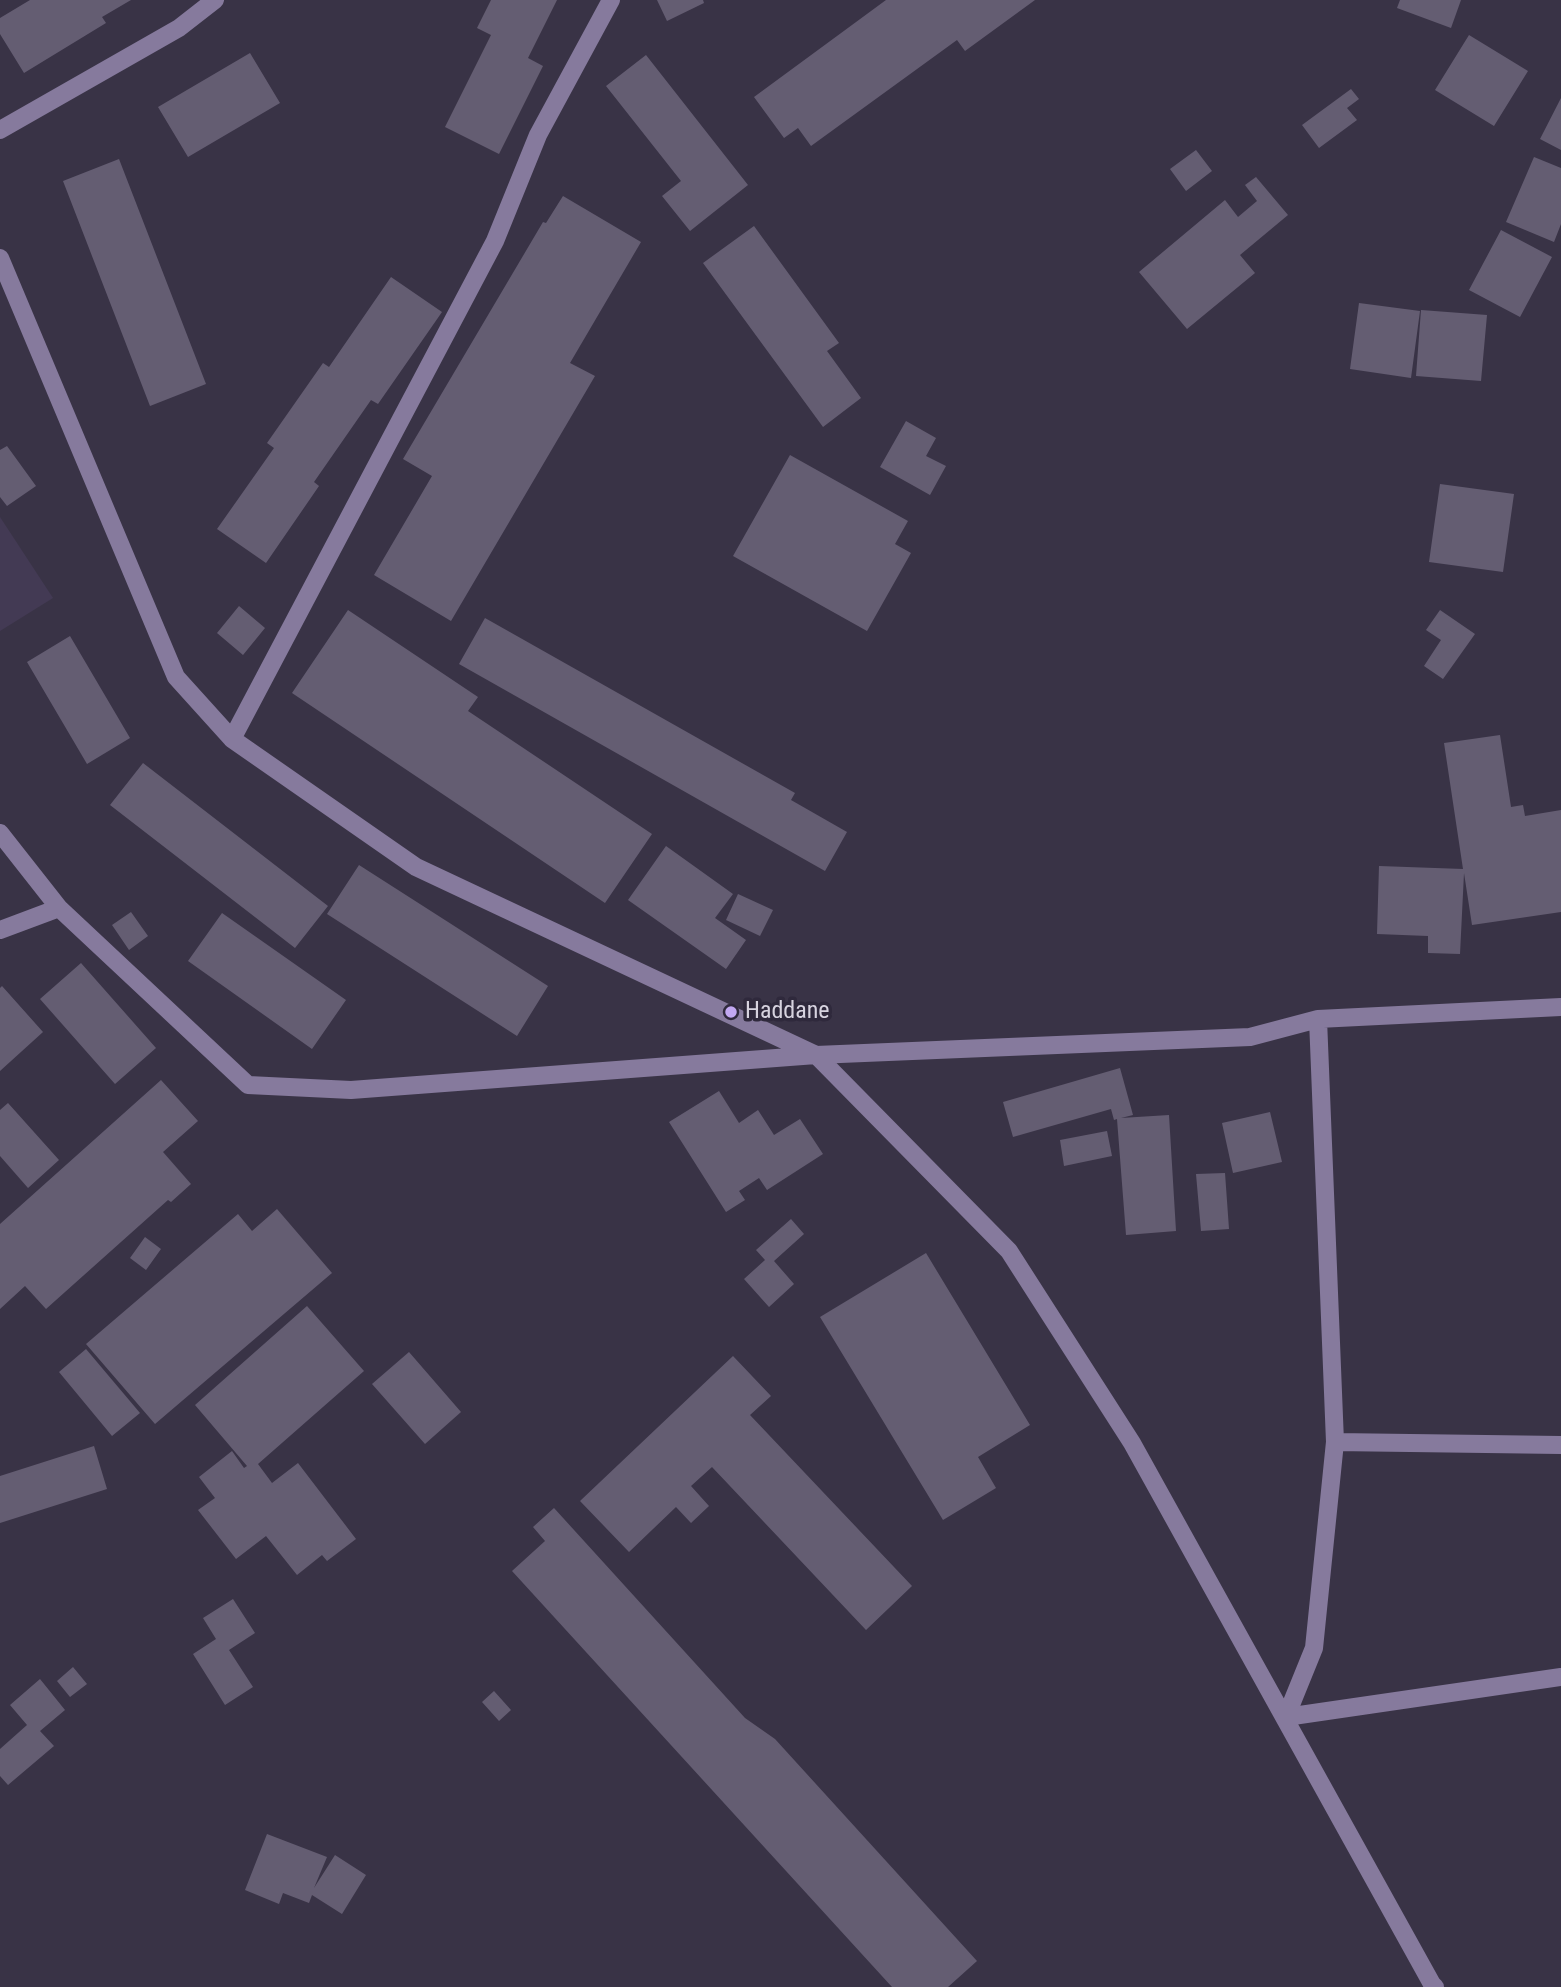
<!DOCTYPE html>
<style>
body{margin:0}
canvas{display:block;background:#393346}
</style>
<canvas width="1561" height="1987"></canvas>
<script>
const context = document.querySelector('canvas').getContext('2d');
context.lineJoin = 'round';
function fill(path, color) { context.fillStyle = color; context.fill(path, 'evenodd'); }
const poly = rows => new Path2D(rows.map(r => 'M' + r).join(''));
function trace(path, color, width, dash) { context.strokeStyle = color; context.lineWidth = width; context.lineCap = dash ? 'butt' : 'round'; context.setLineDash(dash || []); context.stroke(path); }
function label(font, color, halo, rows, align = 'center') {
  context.font = font + ' "Roboto Condensed",sans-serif'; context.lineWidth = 7; context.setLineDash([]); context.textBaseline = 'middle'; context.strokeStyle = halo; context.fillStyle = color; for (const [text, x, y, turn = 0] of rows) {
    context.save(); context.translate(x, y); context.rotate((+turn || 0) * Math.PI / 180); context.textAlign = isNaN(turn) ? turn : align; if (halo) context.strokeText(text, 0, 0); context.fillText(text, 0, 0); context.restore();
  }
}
fill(poly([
 [0,517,53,598,0,631]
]), '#433a54');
fill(poly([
 [30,0,131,0,102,17,106,23,24,73,0,34,0,18],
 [491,0,557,0,528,58,543,66,499,154,445,127,491,35,477,28],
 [657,0,703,0,704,3,667,21],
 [886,0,1035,0,965,51,957,40,811,146,798,128,784,138,754,97],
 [1400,0,1461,0,1451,28,1397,8],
 [1469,35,1528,71,1494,126,1435,90],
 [250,53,280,103,188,157,158,107],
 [646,55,748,185,690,231,662,196,681,181,606,86],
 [1351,89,1359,99,1347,108,1357,120,1319,148,1302,125],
 [1561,98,1561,150,1540,139],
 [1196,150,1212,171,1186,191,1170,169],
 [1534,157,1561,168,1561,224,1554,242,1506,222],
 [119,159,206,384,150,406,63,181],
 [1256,177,1288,215,1240,255,1255,273,1187,329,1139,272,1225,200,1238,217,1257,201,1245,185],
 [563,196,641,242,570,363,595,376,451,621,374,575,432,476,403,459,543,222,546,223],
 [754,226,839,343,827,351,861,398,823,427,703,263],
 [1501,230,1552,257,1520,317,1469,290],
 [391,277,442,312,378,404,371,400,314,482,319,486,266,563,217,529,274,448,267,443,323,363,329,367],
 [1359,303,1420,311,1411,378,1350,369],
 [1421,310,1487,315,1481,381,1416,376],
 [906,421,936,438,926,456,946,466,930,495,880,467],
 [7,446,36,486,7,506,0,497,0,450],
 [790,455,908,521,895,544,911,553,867,631,733,556],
 [1440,484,1514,494,1503,572,1429,562],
 [239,606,265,628,243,655,217,633],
 [348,610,478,697,468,711,652,834,605,903,292,693],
 [1440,610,1475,634,1443,679,1424,666,1441,640,1426,630],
 [485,618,795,793,791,800,847,832,825,871,459,664],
 [70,636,130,738,87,764,27,662],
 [1500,735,1511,807,1523,805,1525,816,1561,810,1561,912,1472,925,1464,873,1460,954,1428,953,1428,936,1377,934,1379,866,1463,869,1444,743],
 [143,763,328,906,295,948,110,805],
 [666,846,733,894,715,918,746,940,726,969,628,900],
 [359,865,548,986,517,1036,327,914],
 [738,894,773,910,760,936,726,920],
 [131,912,148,936,129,950,112,925],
 [222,913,346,1000,312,1049,188,961],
 [81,963,156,1048,115,1084,40,999],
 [2,986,43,1032,0,1071,0,988],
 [1120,1068,1133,1115,1121,1118,1169,1115,1176,1231,1126,1235,1117,1119,1114,1120,1111,1109,1013,1137,1003,1102],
 [161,1080,198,1121,163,1152,191,1184,171,1202,168,1200,46,1309,25,1286,0,1309,0,1224],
 [719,1091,739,1123,758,1110,774,1135,800,1119,823,1154,767,1190,759,1178,739,1191,745,1200,726,1212,669,1122],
 [8,1103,59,1160,28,1188,0,1156,0,1110],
 [1270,1112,1282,1162,1233,1173,1222,1123],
 [1107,1131,1112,1156,1064,1166,1060,1140],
 [1225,1173,1229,1229,1201,1231,1196,1174],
 [277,1209,332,1273,155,1424,86,1344,238,1214,252,1231],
 [791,1219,804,1234,774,1261,794,1284,769,1307,744,1279,765,1260,756,1250],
 [145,1237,161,1249,146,1270,130,1258],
 [926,1253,1030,1425,978,1457,996,1488,943,1520,820,1317],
 [307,1306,364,1371,258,1464,272,1483,298,1463,356,1539,327,1561,322,1555,297,1575,266,1536,236,1559,198,1510,215,1498,199,1477,232,1451,244,1468,247,1466,195,1405],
 [86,1349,140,1413,112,1436,59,1372],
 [409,1352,461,1412,425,1444,372,1384],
 [733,1356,771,1396,750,1415,912,1586,866,1630,712,1467,691,1486,709,1506,691,1523,676,1507,629,1552,580,1501],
 [94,1446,107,1489,0,1523,0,1476],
 [554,1508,745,1718,775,1739,977,1961,948,1987,892,1987,512,1571,545,1541,533,1527],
 [233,1599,255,1633,229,1650,253,1687,225,1705,193,1654,216,1639,203,1618],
 [73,1667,87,1684,70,1697,57,1681],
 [40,1679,65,1710,40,1731,54,1746,8,1785,0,1776,0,1749,27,1725,10,1705],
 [494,1691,511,1710,499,1721,482,1702],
 [267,1834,327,1857,314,1888,335,1855,366,1875,342,1914,312,1895,309,1903,283,1893,279,1904,245,1890]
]), '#645d72');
trace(poly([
 [0,130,179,28,215,0],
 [0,258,176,677,232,739,416,867,816,1055,1009,1251,1132,1443,1432,1984,1435,1987],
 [232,739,495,241,538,135,611,0],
 [0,833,59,908],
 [0,930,59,908,248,1085,351,1090,816,1055,1250,1037,1318,1019,1561,1007],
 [1318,1019,1335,1442,1561,1445],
 [1286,1717,1314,1648,1335,1442],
 [1286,1717,1561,1677]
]), '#867a9d', 18);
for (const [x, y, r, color] of [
 [731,1012,7,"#c2a8f2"]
]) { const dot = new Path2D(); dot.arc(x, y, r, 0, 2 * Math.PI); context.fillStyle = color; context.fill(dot); trace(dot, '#2f293c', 2.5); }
label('24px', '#d7d3df', '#2f293c', [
 ["Haddane",745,1012]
], 'left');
</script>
